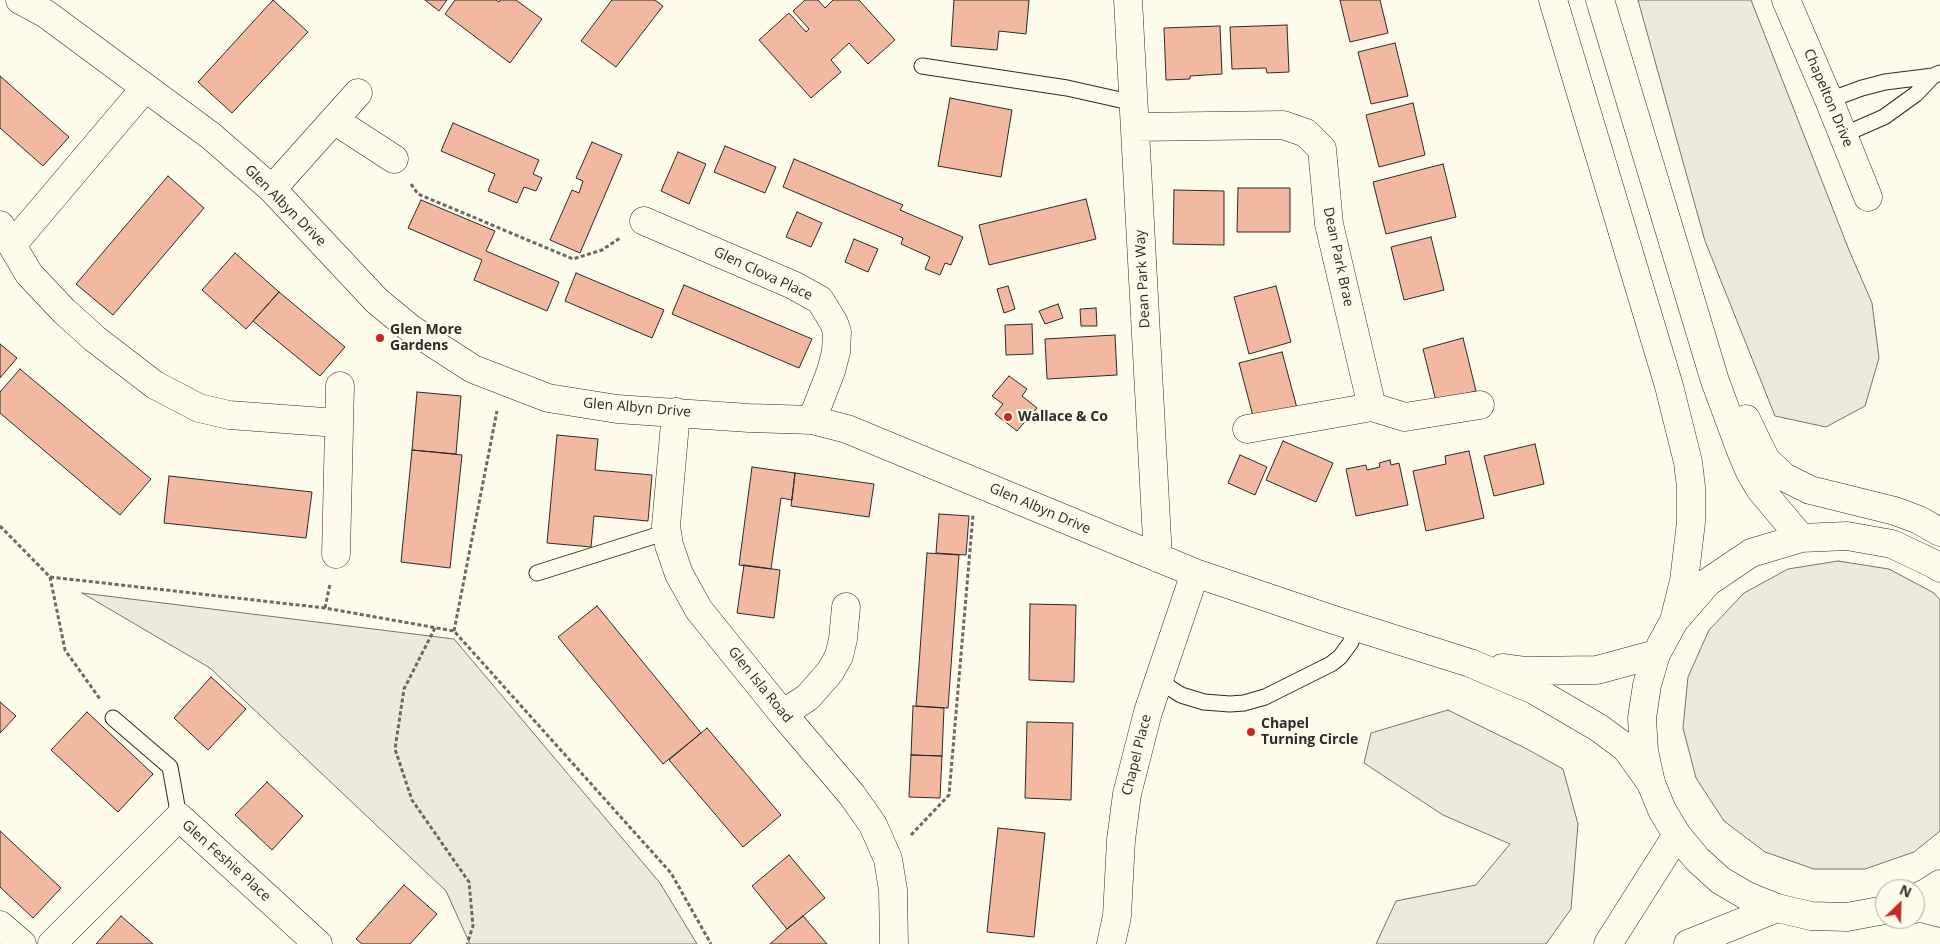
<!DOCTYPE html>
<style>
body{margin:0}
#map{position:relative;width:1940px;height:944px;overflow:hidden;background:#fdfbea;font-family:"Open Sans",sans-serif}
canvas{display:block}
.north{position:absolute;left:1875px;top:879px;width:50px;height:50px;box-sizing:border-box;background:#fdfbea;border:1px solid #a9a89e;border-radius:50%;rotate:24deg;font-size:14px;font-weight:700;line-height:20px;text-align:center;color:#2b2b2b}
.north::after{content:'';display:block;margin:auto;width:18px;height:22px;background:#c62828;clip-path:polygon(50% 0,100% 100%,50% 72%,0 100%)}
</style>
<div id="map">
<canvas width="1940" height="944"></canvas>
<div class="north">N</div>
</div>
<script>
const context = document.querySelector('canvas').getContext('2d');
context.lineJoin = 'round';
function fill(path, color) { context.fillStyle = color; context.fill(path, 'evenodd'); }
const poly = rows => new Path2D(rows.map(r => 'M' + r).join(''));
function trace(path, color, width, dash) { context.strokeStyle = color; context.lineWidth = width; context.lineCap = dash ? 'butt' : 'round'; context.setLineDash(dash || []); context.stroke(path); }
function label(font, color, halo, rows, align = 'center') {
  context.font = font + ' "Open Sans",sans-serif'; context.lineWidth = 4; context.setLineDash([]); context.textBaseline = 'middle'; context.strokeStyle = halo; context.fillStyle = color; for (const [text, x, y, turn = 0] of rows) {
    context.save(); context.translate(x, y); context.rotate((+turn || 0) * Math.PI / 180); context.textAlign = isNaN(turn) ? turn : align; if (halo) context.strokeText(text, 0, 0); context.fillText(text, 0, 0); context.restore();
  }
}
const green = poly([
 [1638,0,1751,0,1849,250,1872,303,1879,358,1865,406,1826,427,1775,416,1705,241,1638,0],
 [1838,561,1889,569,1934,593,1940,600,1940,831,1914,852,1865,869,1814,869,1765,852,1724,821,1696,778,1683,728,1688,677,1709,630,1744,593,1788,569,1838,561],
 [82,593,454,639,660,883,697,944,470,944,446,891,210,668,82,593],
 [1448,710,1527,749,1563,769,1578,824,1571,909,1546,944,1376,944,1396,901,1476,885,1510,844,1443,815,1364,763,1371,733,1448,710]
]);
fill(green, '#ecebdb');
trace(green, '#74746e', 1);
const building = poly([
 [273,0,308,32,232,113,198,82,273,0],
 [425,0,447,0,439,11,425,0],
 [455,0,496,0,499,2,500,0,516,0,542,19,510,63,445,14,455,0],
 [612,0,655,0,663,6,616,67,581,41,612,0],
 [805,0,818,0,825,8,833,0,859,0,895,40,868,64,849,43,831,60,841,72,811,98,759,40,789,13,806,32,809,29,793,11,805,0],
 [954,0,1029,0,1026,34,999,31,997,50,951,46,954,0],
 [1340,0,1380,0,1388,33,1350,42,1340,0],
 [1287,25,1289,72,1267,73,1266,68,1232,69,1230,27,1287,25],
 [1220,26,1222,74,1190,76,1190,79,1166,80,1164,28,1220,26],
 [1395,43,1408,96,1371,104,1358,52,1395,43],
 [0,76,69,137,43,166,0,128,0,76],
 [950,98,1012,110,1001,177,938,166,950,98],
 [1413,103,1425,155,1379,167,1366,115,1413,103],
 [453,123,539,160,533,174,542,178,536,191,524,187,517,203,488,191,495,174,441,151,453,123],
 [592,142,622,155,580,253,550,240,572,190,579,193,583,181,576,178,592,142],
 [725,146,776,167,765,193,714,172,725,146],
 [678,152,706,164,689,204,661,191,678,152],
 [794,159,903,205,900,210,963,237,951,265,945,263,940,275,925,269,930,257,901,244,903,238,783,187,794,159],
 [1443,164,1456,217,1386,234,1373,182,1443,164],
 [168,176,204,208,113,315,76,284,168,176],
 [1238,188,1290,188,1290,232,1237,232,1238,188],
 [1174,190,1224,191,1224,245,1173,244,1174,190],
 [1086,199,1096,239,989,265,979,225,1086,199],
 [421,200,495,231,486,251,559,282,547,311,474,280,482,260,408,228,421,200],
 [797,212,822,223,811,247,786,237,797,212],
 [1431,237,1444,290,1404,300,1391,247,1431,237],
 [854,239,878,249,868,272,845,262,854,239],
 [235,253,279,292,246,329,202,290,235,253],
 [576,273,664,310,652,338,565,301,576,273],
 [684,285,812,339,799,368,672,314,684,285],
 [1008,286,1015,309,1004,313,997,289,1008,286],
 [1276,286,1291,342,1249,354,1234,297,1276,286],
 [279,292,345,347,320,376,253,321,279,292],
 [1058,304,1063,318,1045,324,1039,311,1058,304],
 [1096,308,1097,326,1081,326,1080,309,1096,308],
 [1032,324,1033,354,1006,355,1005,325,1032,324],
 [1115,335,1117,375,1047,379,1045,339,1115,335],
 [1463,338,1476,391,1436,401,1423,349,1463,338],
 [0,344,17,358,0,378,0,344],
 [1282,352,1297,408,1254,420,1239,363,1282,352],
 [20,369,151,479,120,515,0,413,0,392,20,369],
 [1009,376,1027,389,1022,396,1037,408,1017,431,995,414,1003,404,992,396,1009,376],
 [417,392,461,396,456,454,412,450,417,392],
 [557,435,598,439,595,470,652,475,648,521,594,516,591,547,547,543,557,435],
 [1283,441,1333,463,1316,502,1266,480,1283,441],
 [1535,444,1544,484,1494,496,1484,456,1535,444],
 [412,450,462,455,450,568,401,562,412,450],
 [1469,451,1484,518,1426,531,1413,471,1446,464,1445,456,1469,451],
 [1240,455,1267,467,1255,495,1228,483,1240,455],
 [1390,460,1391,465,1399,463,1408,505,1356,516,1346,469,1366,465,1367,470,1380,467,1379,463,1390,460],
 [752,467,795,473,792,500,781,498,771,569,739,565,752,467],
 [795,473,874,484,869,517,791,506,795,473],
 [169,476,312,492,306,538,164,523,169,476],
 [939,514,969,516,966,555,936,553,939,514],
 [927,553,959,555,948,708,916,706,927,553],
 [744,565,780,570,774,618,737,613,744,565],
 [1030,604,1076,605,1074,682,1029,680,1030,604],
 [597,606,701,733,663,764,558,637,597,606],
 [211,677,246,709,208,750,174,718,211,677],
 [0,702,16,716,0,733,0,702],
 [913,706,944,708,942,756,911,755,913,706],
 [87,712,153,774,118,812,51,750,87,712],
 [1027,722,1073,723,1071,800,1025,798,1027,722],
 [707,728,781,815,743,847,669,760,707,728],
 [911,755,942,756,940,798,909,797,911,755],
 [267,782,303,816,272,850,235,815,267,782],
 [998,828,1045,833,1034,937,987,932,998,828],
 [0,831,61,888,33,918,0,887,0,831],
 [789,855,825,898,787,929,752,886,789,855],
 [404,885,437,914,410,944,362,944,356,939,404,885],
 [121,916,153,944,96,944,121,916],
 [803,916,827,944,770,944,787,929,803,916]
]);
fill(building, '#f2b8a0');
trace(building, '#2b2b2b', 1);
const service = poly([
 [922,66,1067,88,1134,103],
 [1829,100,1862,88,1885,82,1933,76,1940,73],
 [1843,135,1884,117,1916,94,1933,76],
 [537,573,667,532],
 [1160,677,1170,688,1181,695,1204,702,1230,704,1244,703,1265,697,1331,664,1340,657,1351,642,1355,627],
 [113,718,170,767,179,817]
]);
const minor = poly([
 [20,0,46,14,211,136,272,189,377,301,411,329,473,369,548,398,617,409,749,418,812,420,847,429,1195,573,1331,619,1470,663,1534,690,1599,728,1626,748,1651,783],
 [1128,0,1158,558],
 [1786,0,1829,100,1868,197],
 [334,120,394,159],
 [1135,127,1283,125,1306,133,1322,149,1329,224,1372,407],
 [272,189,358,93],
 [644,221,793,285,820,300,834,323,837,332,836,352,831,371,812,420],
 [0,225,29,274,64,311,95,339,155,385,199,408,229,415,338,423],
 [13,244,145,88],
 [676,412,666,526,669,545,679,574,699,610,783,714,852,795,873,825,888,859,893,890,894,944],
 [1247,429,1372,407,1405,417,1480,405],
 [336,554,340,386],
 [1502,668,1525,671,1597,670,1656,654],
 [783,714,808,697,830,672,839,656,843,639,846,607],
 [0,925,22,944],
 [52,944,179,817,318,944],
 [1111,944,1117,916,1121,840,1127,794,1148,712,1195,573]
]);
const secondary = poly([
 [1915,909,1921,908,1940,913]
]);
const primary = poly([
 [1553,0,1669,386,1688,462,1691,487,1691,522,1684,581,1675,617],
 [1600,0,1715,381,1741,451,1750,472,1760,489,1801,538],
 [1746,419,1766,460,1784,477,1810,490,1895,511,1919,520,1940,532],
 [1915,898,1926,893,1940,884],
 [1885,910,1847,917,1811,916,1777,908,1747,896,1720,880,1697,859,1677,835,1662,810,1651,783,1644,751,1642,718,1647,685,1656,654,1674,621,1708,582,1751,553,1801,538,1847,536,1892,544,1934,564,1940,568],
 [1608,944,1677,835],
 [1688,944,1777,908]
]);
trace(service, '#2b2b2b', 17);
trace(minor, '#2b2b2b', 29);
trace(secondary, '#2b2b2b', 29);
trace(primary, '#2b2b2b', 29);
trace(poly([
 [411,184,418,194,573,259,602,250,620,238],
 [0,526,50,577,325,608,454,631,671,873,711,944],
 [50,577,65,650,100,699],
 [325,608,330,584],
 [435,628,404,689,395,749,412,800,469,882,473,926,467,944],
 [454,631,497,411],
 [911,835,949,795,973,515]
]), '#6a6964', 3, [4, 2.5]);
trace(service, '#fdfbea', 15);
trace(minor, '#fdfbea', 28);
trace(secondary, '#fdfbea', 28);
trace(primary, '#fdfbea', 28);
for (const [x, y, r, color] of [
 [380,338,5,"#c62828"],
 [1008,417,5,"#c62828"],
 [1251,732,5,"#c62828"]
]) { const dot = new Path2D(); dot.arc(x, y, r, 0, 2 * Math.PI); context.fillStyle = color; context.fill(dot); trace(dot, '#fdfbea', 2); }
label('14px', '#2b2b2b', '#fdfbea', [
 ["Chapelton Drive",1828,98,67],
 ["Glen Albyn Drive",285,206,45],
 ["Dean Park Brae",1338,257,78],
 ["Glen Clova Place",763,274,25],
 ["Dean Park Way",1143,279,-93],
 ["Glen Albyn Drive",637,408,5],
 ["Glen Albyn Drive",1040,509,23],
 ["Glen Isla Road",760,685,51],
 ["Chapel Place",1137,755,-76],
 ["Glen Feshie Place",226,861,42]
]);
label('bold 14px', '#2b2b2b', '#fdfbea', [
 ["Glen More",390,330],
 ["Gardens",390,346],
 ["Wallace & Co",1018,417],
 ["Chapel",1261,724],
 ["Turning Circle",1261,740]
], 'left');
</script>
